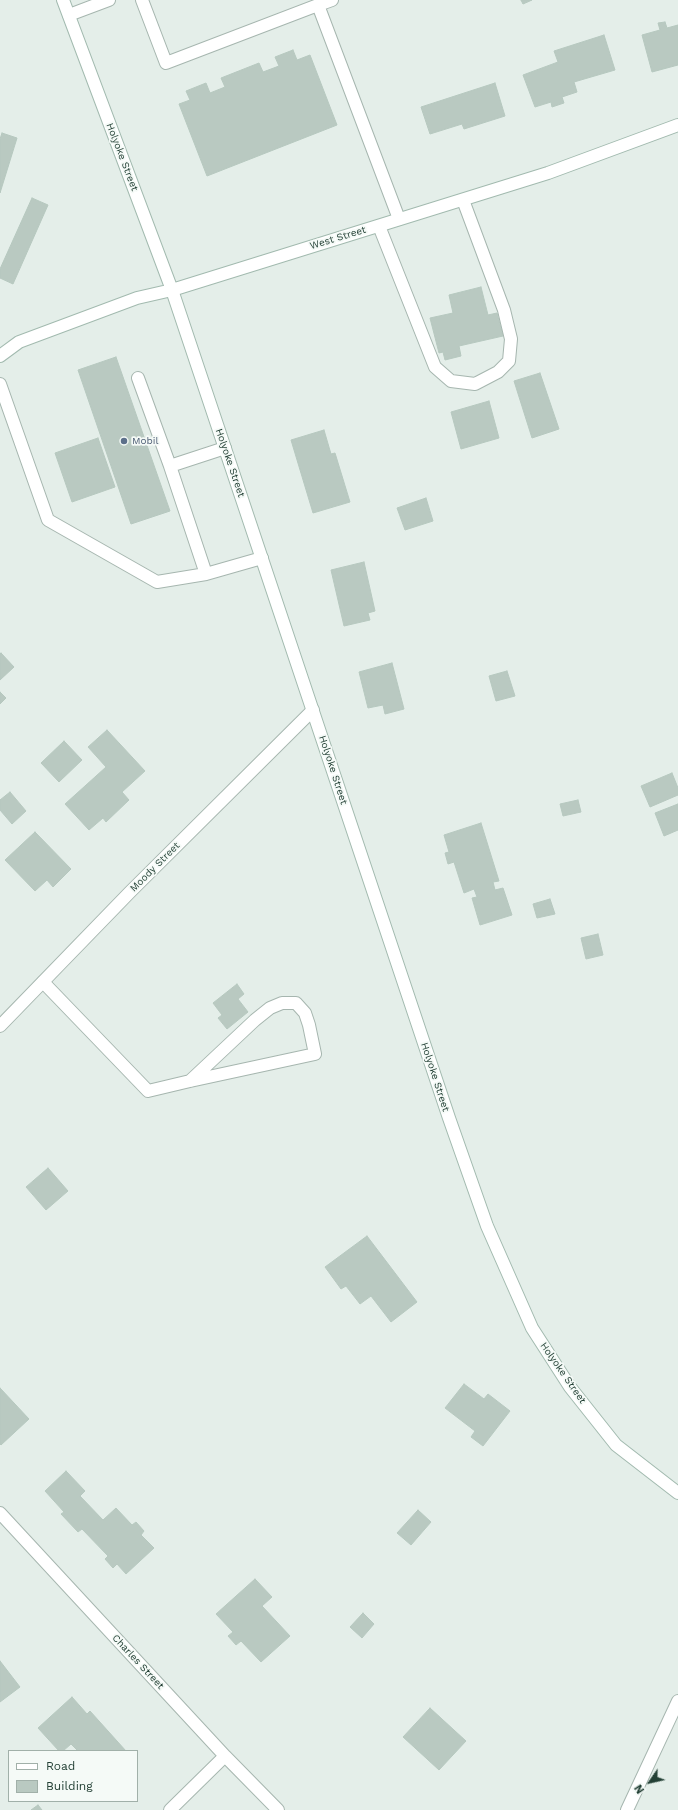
<!DOCTYPE html>
<style>
body{margin:0}
#map{position:relative;width:678px;height:1810px;overflow:hidden;background:#e4eee9;font-family:"Work Sans",sans-serif}
canvas{display:block}
.legend{position:absolute;left:8px;top:1750px;width:130px;height:52px;box-sizing:border-box;background:#f5faf7;border:1px solid #a1b0a9;margin:0;padding:5px 7px;list-style:none;font-size:12px;color:#234035}
.legend li{display:flex;align-items:center;gap:8px;height:20px}
.legend b{width:20px;border:1px solid #a1b0a9}
.north{position:absolute;left:630px;top:1762px;width:40px;height:40px;-webkit-text-stroke:3px #f5faf7;paint-order:stroke;rotate:236deg;font-size:11px;font-weight:700;line-height:16px;text-align:center;color:#234035}
.north::after{content:'';display:block;margin:auto;width:14px;height:18px;background:#234035;clip-path:polygon(50% 0,100% 100%,50% 72%,0 100%)}
</style>
<div id="map">
<canvas width="678" height="1810"></canvas>
<ul class="legend">
<li><b style="height:5px;background:#fff"></b>Road</li>
<li><b style="height:11px;background:#b9c9c1"></b>Building</li>
</ul>
<div class="north">N</div>
</div>
<script>
const context = document.querySelector('canvas').getContext('2d');
context.lineJoin = 'round';
function fill(path, color) { context.fillStyle = color; context.fill(path, 'evenodd'); }
const poly = rows => new Path2D(rows.map(r => 'M' + r).join(''));
function trace(path, color, width, dash) { context.strokeStyle = color; context.lineWidth = width; context.lineCap = dash ? 'butt' : 'round'; context.setLineDash(dash || []); context.stroke(path); }
function label(font, color, halo, rows, align = 'center') {
  context.font = font + ' "Work Sans",sans-serif'; context.lineWidth = 3.5; context.setLineDash([]); context.textBaseline = 'middle'; context.strokeStyle = halo; context.fillStyle = color; for (const [text, x, y, turn = 0] of rows) {
    context.save(); context.translate(x, y); context.rotate((+turn || 0) * Math.PI / 180); context.textAlign = isNaN(turn) ? turn : align; if (halo) context.strokeText(text, 0, 0); context.fillText(text, 0, 0); context.restore();
  }
}
const building = poly([
 [521,0,532,0,523,4,521,0],
 [665,22,667,28,678,25,678,65,652,72,642,35,660,30,658,23,665,22],
 [604,35,615,70,574,82,577,92,562,97,564,103,552,107,551,102,535,107,523,75,558,62,554,51,604,35],
 [293,50,297,60,310,55,337,125,207,176,179,104,190,100,186,91,206,83,210,93,225,87,221,78,259,63,263,72,279,66,275,57,293,50],
 [495,83,505,116,464,129,462,124,430,134,421,107,495,83],
 [2,133,17,138,0,193,0,139,2,133],
 [32,198,48,205,13,284,0,278,0,269,32,198],
 [481,287,488,315,497,313,503,336,459,346,461,356,445,360,443,352,439,353,430,318,453,313,449,295,481,287],
 [116,357,170,511,131,524,78,370,116,357],
 [540,373,559,429,532,438,514,381,540,373],
 [489,401,499,438,461,449,451,412,489,401],
 [324,430,331,454,335,453,350,502,313,513,291,440,324,430],
 [98,438,115,487,72,502,55,453,98,438],
 [426,498,433,521,405,530,397,508,426,498],
 [364,562,375,611,368,613,370,620,344,626,331,570,364,562],
 [1,653,14,667,0,680,0,654,1,653],
 [392,663,404,709,385,714,383,705,368,708,359,672,392,663],
 [507,671,515,696,496,701,489,676,507,671],
 [0,692,6,698,0,704,0,692],
 [107,730,145,771,122,792,129,800,106,822,103,818,89,830,65,804,106,767,88,747,107,730],
 [64,741,82,760,59,782,41,763,64,741],
 [672,773,678,788,678,795,650,807,641,786,672,773],
 [10,792,26,811,12,824,0,810,0,800,10,792],
 [578,800,581,812,563,816,560,804,578,800],
 [678,804,678,830,664,836,655,813,678,804],
 [481,823,499,881,493,882,495,890,503,888,512,915,480,925,472,898,477,897,474,889,464,893,454,862,448,864,445,853,449,852,444,835,481,823],
 [35,832,71,869,53,887,47,880,35,891,5,860,35,832],
 [550,899,555,914,537,918,533,904,550,899],
 [598,934,603,955,586,959,581,938,598,934],
 [237,984,244,994,238,999,248,1012,227,1029,218,1018,222,1015,213,1003,237,984],
 [48,1168,68,1191,46,1210,26,1187,48,1168],
 [367,1236,417,1302,391,1322,371,1296,360,1304,346,1286,341,1289,325,1267,367,1236],
 [464,1384,484,1399,488,1394,510,1411,483,1446,471,1437,475,1431,445,1408,464,1384],
 [0,1388,29,1419,1,1445,0,1444,0,1388],
 [66,1471,85,1491,80,1496,103,1520,116,1508,132,1525,136,1522,144,1531,141,1535,154,1548,126,1574,117,1564,113,1568,105,1559,108,1556,82,1529,78,1532,61,1514,64,1512,45,1491,66,1471],
 [418,1510,431,1522,411,1545,397,1533,418,1510],
 [255,1579,272,1597,262,1606,290,1636,261,1662,241,1641,236,1645,228,1636,233,1632,216,1614,255,1579],
 [363,1613,374,1624,362,1638,350,1627,363,1613],
 [0,1661,20,1687,0,1702,0,1661],
 [72,1697,87,1714,90,1711,126,1751,78,1751,71,1744,63,1751,59,1751,38,1728,72,1697],
 [430,1708,466,1741,439,1770,403,1737,430,1708],
 [38,1805,42,1810,31,1810,38,1805]
]);
fill(building, '#b9c9c1');
trace(building, '#b6c8bf', 1);
const service = poly([
 [142,0,166,63,318,5],
 [332,0,318,5,399,219],
 [69,15,109,0],
 [379,226,435,367,451,381,475,384,498,372,509,361,511,339,504,310,463,200],
 [138,378,170,466],
 [0,384,48,520,157,582,206,574,262,558],
 [206,574,170,466,225,448],
 [43,982,148,1091,190,1081,315,1054,309,1025,305,1013,296,1003,282,1003,270,1008,255,1020,190,1081]
]);
const minor = poly([
 [0,1026,130,892,313,710],
 [0,1513,225,1756,278,1810],
 [170,1810,225,1756],
 [627,1810,678,1701]
]);
const secondary = poly([
 [63,0,172,290,449,1118,487,1226,532,1328,570,1387,616,1445,678,1493],
 [0,356,19,342,137,298,172,290,548,173,678,125]
]);
trace(service, '#a6b6af', 14);
trace(minor, '#a6b6af', 14);
trace(secondary, '#a2baaf', 14);
trace(service, '#fff', 12);
trace(minor, '#fff', 12);
trace(secondary, '#fff', 12);
for (const [x, y, r, color] of [
 [124,441,4,"#5c6f8a"]
]) { const dot = new Path2D(); dot.arc(x, y, r, 0, 2 * Math.PI); context.fillStyle = color; context.fill(dot); trace(dot, '#f5faf7', 1.5); }
label('10px', '#234035', '#f5faf7', [
 ["Holyoke Street",122,157,69],
 ["West Street",338,238,-17],
 ["Holyoke Street",230,463,71],
 ["Holyoke Street",333,770,72],
 ["Moody Street",155,867,-45],
 ["Holyoke Street",435,1077,72],
 ["Holyoke Street",563,1373,55],
 ["Charles Street",138,1662,47]
]);
label('10px', '#4e5e75', '#f5faf7', [
 ["Mobil",132,441]
], 'left');
</script>
